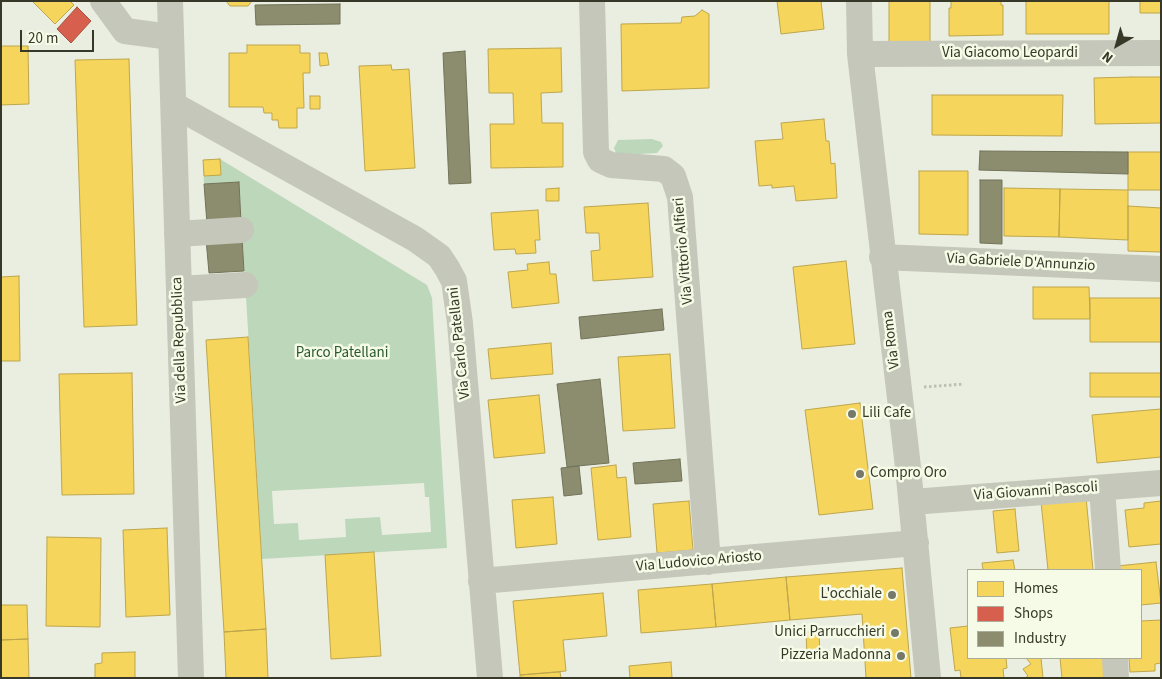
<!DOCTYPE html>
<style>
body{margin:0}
#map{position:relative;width:1162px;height:679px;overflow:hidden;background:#eaeee0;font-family:"Source Sans 3",sans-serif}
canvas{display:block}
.frame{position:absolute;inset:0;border:2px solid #373827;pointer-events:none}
.legend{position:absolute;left:967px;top:569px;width:175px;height:90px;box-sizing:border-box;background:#f5fbe7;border:1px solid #a9ad9a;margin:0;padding:6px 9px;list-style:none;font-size:15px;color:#373827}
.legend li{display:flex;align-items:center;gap:10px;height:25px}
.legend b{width:25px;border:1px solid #a9ad9a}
.north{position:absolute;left:1092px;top:20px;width:50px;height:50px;-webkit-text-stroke:4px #f5fbe7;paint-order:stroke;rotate:218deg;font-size:14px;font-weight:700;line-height:20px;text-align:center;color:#373827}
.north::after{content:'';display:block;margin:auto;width:18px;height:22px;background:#373827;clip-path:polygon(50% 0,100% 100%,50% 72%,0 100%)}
.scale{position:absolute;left:20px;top:30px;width:74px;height:22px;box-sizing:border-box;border:2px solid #373827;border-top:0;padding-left:6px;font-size:15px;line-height:18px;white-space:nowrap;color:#373827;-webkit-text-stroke:4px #f5fbe7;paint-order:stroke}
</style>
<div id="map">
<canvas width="1162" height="679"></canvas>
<div class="frame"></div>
<ul class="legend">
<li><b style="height:14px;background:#f6d55c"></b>Homes</li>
<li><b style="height:14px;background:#d6604d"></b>Shops</li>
<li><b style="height:14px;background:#8c8c6e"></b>Industry</li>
</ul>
<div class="north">N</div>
<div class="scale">20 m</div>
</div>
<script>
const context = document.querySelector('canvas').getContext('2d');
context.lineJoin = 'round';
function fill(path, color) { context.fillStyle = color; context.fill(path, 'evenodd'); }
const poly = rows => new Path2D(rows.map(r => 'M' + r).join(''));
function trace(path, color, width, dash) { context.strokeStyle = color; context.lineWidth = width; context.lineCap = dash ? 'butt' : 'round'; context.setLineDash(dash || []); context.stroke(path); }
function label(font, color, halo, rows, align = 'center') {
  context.font = font + ' "Source Sans 3",sans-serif'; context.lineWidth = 5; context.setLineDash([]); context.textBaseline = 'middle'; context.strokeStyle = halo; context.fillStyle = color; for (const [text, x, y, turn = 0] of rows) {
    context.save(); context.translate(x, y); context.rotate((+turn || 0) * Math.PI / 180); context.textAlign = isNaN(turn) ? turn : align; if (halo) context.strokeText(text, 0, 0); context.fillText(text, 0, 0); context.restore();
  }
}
fill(poly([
 [652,139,661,142,663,146,657,153,623,155,616,153,614,148,618,140],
 [220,159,427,285,432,298,447,548,262,559,239,183,204,184,203,160],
 [424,483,425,497,429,497,431,532,382,535,380,517,345,519,346,537,299,540,298,523,274,524,272,491]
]), '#bdd7bb');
const homes = poly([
 [32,1,70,1,74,5,55,24,32,1],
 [226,1,252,1,248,6,230,6,226,1],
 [777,1,821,1,824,29,781,34,777,1],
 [889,1,930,1,930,44,889,45,889,1],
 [951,1,1001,1,1001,5,1003,5,1003,35,949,36,949,8,951,8,951,1],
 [1026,1,1109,1,1109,34,1026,34,1026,1],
 [1140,1,1161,1,1161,13,1140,13,1140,1],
 [702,10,709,14,709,88,622,91,621,24,681,23,682,17,695,16,702,10],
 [247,45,300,45,300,53,310,53,310,73,303,73,304,108,297,108,297,128,279,128,278,120,272,120,272,113,264,113,263,107,229,107,229,53,247,53,247,45],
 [1,46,28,46,29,104,1,105,1,46],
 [561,48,562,92,541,93,542,123,563,123,563,167,491,168,490,124,514,124,513,93,489,93,488,49,561,48],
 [319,53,327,53,329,65,320,66,319,53],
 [129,59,137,325,84,327,75,60,129,59],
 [391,65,392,70,409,69,415,168,365,171,359,66,391,65],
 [1131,77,1161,77,1161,123,1095,124,1094,78,1131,77],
 [932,95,1063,95,1062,136,932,135,932,95],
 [310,96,320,96,320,109,310,109,310,96],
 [824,119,826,141,829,141,831,164,835,163,837,198,796,201,794,186,772,188,772,185,759,186,755,141,783,139,781,123,824,119],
 [1128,152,1161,152,1161,190,1128,190,1128,152],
 [220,159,221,175,204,176,203,160,220,159],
 [919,171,968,171,968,235,919,234,919,171],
 [559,188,559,201,546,201,546,189,559,188],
 [1004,188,1060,189,1059,237,1004,236,1004,188],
 [1060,189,1128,190,1128,240,1059,237,1060,189],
 [648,203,653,277,593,281,591,251,600,250,599,233,586,233,584,207,648,203],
 [1128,206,1161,208,1161,252,1128,251,1128,206],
 [538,210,540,240,535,240,536,253,516,254,515,249,494,250,491,213,538,210],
 [846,261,855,344,802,349,793,267,846,261],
 [549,262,550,274,556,274,559,303,512,308,508,272,528,270,527,264,549,262],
 [19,276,20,361,1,361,1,277,19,276],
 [1033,287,1089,287,1090,319,1033,319,1033,287],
 [1090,298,1161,298,1161,342,1090,342,1090,298],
 [248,337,266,629,224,632,206,340,248,337],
 [551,343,553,374,491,379,488,349,551,343],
 [670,354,675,428,623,431,618,357,670,354],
 [132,373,134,494,62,495,59,374,132,373],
 [1090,373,1161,373,1161,397,1090,397,1090,373],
 [539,395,545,453,494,458,488,400,539,395],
 [860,403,873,509,819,515,805,410,860,403],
 [1161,409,1161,457,1097,463,1092,415,1161,409],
 [616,465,617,478,626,477,631,537,598,540,591,468,616,465],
 [553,497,557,544,516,548,512,500,553,497],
 [1086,497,1093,570,1048,570,1041,502,1086,497],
 [689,501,693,550,657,553,653,504,689,501],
 [1161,501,1161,544,1129,547,1125,510,1144,508,1144,503,1161,501],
 [1015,509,1019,551,997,553,993,511,1015,509],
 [167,528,170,615,126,617,123,530,167,528],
 [47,537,101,538,100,627,46,626,47,537],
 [374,552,381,656,331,659,325,555,374,552],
 [1013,560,1015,570,983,570,982,563,1013,560],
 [1156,562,1161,603,1141,605,1141,570,1118,570,1117,566,1156,562],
 [902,568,911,678,866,678,862,614,790,620,786,577,902,568],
 [786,577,790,620,716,627,712,584,786,577],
 [712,584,716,627,641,633,638,590,712,584],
 [603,593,607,636,563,640,566,671,520,675,513,601,603,593],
 [1,605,27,605,28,639,1,640,1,605],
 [1161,620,1161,663,1155,664,1155,671,1130,672,1129,658,1141,658,1141,621,1161,620],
 [968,626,968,658,1006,658,1007,668,1003,669,1004,678,961,678,960,670,955,671,950,628,968,626],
 [266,629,268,678,226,678,224,632,266,629],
 [806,632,819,632,820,656,807,657,806,632],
 [28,639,29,678,1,678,1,640,28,639],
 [135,652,135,678,95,678,95,664,102,663,102,653,135,652],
 [1026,658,1041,658,1043,678,1025,678,1028,676,1023,669,1031,664,1026,658],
 [1060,658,1103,658,1105,678,1062,678,1060,658],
 [671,662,672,678,630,678,629,666,671,662],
 [560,672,561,678,520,678,520,675,560,672]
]);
fill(homes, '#f6d55c');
trace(homes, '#bda64c', 1);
const shops = poly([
 [77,7,91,21,71,43,57,29,77,7]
]);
fill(shops, '#d6604d');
trace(shops, '#a65442', 1);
const industry = poly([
 [340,4,340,24,256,25,255,5,340,4],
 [465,51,471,183,449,184,443,53,465,51],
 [980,151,1128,152,1128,174,979,170,980,151],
 [980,180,1002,180,1002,244,980,243,980,180],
 [239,182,241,222,207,224,204,184,239,182],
 [242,237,244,271,209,273,206,239,242,237],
 [662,309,664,330,581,339,579,317,662,309],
 [600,379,609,463,567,467,557,384,600,379],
 [680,459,682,481,635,484,633,463,680,459],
 [579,466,582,494,564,496,561,468,579,466]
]);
fill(industry, '#8c8c6e');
trace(industry, '#727359', 1);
trace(poly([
 [924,387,964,384]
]), '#bdc0b1', 3, [2.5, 2.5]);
trace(poly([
 [103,1,125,31,171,37],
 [170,1,191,678],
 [592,1,596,152,600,160,611,165,664,169,673,176,680,197,708,562],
 [859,1,860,54,908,467,928,678],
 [860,54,1161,53],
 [174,105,415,239,439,256,447,268,454,281,460,323,490,678],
 [177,234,241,230],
 [882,257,1161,269],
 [179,289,245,285],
 [1102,488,1108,570],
 [912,502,1161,483],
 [481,581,916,543],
 [1115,658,1116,678]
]), '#c4c7b9', 26);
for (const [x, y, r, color] of [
 [852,414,5,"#767868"],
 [860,474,5,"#767868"],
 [892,595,5,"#767868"],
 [895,633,5,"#767868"],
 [901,656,5,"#767868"]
]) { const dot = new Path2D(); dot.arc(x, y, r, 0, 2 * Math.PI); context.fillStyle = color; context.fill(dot); trace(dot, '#f5fbe7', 2); }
label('15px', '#373827', '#f5fbe7', [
 ["Via Giacomo Leopardi",1010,54],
 ["Via Vittorio Alfieri",684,251,-95],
 ["Via Gabriele D'Annunzio",1021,263,3],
 ["Via della Repubblica",180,340,-92],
 ["Via Roma",892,340,-97],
 ["Via Carlo Patellani",460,343,-96],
 ["Via Giovanni Pascoli",1036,492,-4],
 ["Via Ludovico Ariosto",699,562,-5]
]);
label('15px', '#28592e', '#f5fbe7', [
 ["Parco Patellani",342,354]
]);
label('15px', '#373827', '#f5fbe7', [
 ["Lili Cafe",862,414,"left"],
 ["Compro Oro",870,474,"left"],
 ["L'occhiale",882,595],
 ["Unici Parrucchieri",885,633],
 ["Pizzeria Madonna",891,656]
], 'right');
</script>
